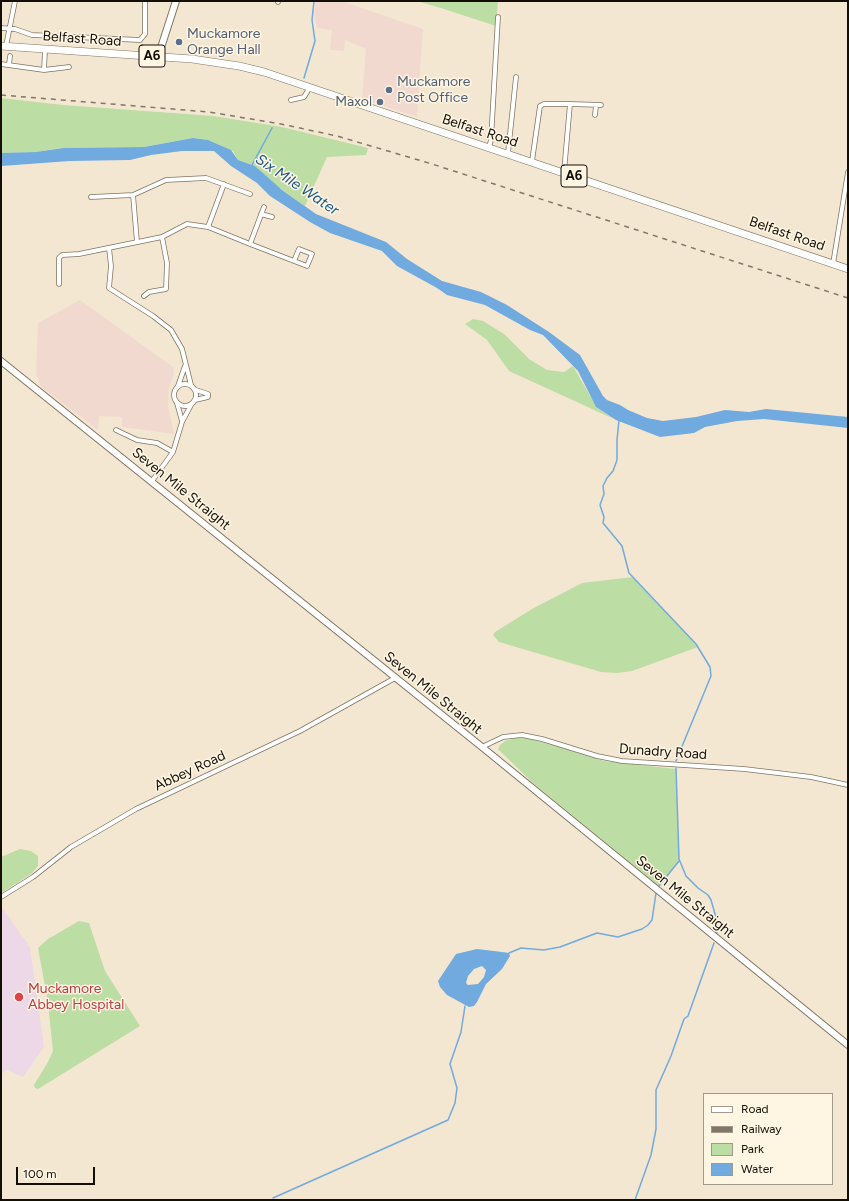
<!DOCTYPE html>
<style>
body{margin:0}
#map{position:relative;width:849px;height:1201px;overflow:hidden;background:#f4e7d1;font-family:Figtree,sans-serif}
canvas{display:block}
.frame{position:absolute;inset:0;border:2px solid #130f07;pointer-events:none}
.legend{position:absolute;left:703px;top:1093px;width:130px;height:92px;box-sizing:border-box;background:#fff5e3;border:1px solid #a1998b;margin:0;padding:5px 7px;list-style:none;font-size:12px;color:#130f07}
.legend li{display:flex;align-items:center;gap:8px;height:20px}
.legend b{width:20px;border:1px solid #a1998b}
.scale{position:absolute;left:16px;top:1167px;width:79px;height:18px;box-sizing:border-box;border:2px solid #130f07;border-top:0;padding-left:5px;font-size:12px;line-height:14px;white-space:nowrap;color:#130f07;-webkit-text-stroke:3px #fff5e3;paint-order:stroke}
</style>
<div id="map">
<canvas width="849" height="1201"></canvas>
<div class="frame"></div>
<ul class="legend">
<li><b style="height:5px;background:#fff"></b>Road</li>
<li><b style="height:5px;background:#7f7768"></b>Railway</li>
<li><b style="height:11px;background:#bcdda4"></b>Park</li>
<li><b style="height:11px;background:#70aade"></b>Water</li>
</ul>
<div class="scale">100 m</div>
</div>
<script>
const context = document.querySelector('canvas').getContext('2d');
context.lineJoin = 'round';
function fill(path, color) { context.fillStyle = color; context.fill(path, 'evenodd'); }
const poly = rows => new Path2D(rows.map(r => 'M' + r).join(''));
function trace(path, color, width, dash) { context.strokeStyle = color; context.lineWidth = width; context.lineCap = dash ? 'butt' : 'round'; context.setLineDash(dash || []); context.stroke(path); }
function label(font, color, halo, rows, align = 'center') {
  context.font = font + ' Figtree,sans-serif'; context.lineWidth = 3; context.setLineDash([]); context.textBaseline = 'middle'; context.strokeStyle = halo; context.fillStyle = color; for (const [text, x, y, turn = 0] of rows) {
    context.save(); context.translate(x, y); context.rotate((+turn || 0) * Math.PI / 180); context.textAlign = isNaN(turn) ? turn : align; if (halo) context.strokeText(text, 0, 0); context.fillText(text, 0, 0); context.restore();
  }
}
fill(poly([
 [316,1,341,1,423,29,417,117,362,99,366,49,345,40,344,51,330,50,332,30,317,28,314,15],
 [80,300,173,367,174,374,169,388,168,406,174,434,122,427,122,417,99,416,98,430,41,387,36,373,38,323]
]), '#f1d9cf');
fill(poly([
 [1,906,30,947,44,1047,23,1077,7,1070,1,1074]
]), '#ecd8e7');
fill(poly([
 [417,1,498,1,496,26,444,9],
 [1,98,63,105,213,116,282,127,368,148,366,155,327,157,305,206,274,184,255,166,238,160,233,151,208,140,193,138,144,147,61,148,36,152,1,153],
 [473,319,483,321,504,334,529,359,547,370,564,372,573,366,597,408,614,419,509,371,487,340,465,324],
 [633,577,698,647,632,671,617,673,601,672,499,642,493,635,495,632,532,609,582,583],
 [520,737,530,739,570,750,604,761,676,769,679,860,659,886,533,783,498,749,500,745,505,741],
 [20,849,31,851,38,856,38,866,31,874,1,893,1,857],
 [79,921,89,923,105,971,140,1026,38,1089,35,1088,34,1085,48,1062,53,1051,48,1003,38,948,48,939]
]), '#bcdda4');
fill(poly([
 [193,138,208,140,231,150,238,160,255,166,282,190,316,214,386,242,407,259,442,281,481,292,507,305,549,332,580,355,603,396,607,400,620,405,628,410,647,418,663,421,696,417,725,410,749,412,766,409,848,417,848,428,764,419,737,421,705,427,694,433,660,437,616,420,596,407,578,371,543,335,530,330,485,305,447,295,437,288,397,266,382,251,330,233,310,222,270,196,257,183,231,166,214,151,182,151,151,155,130,160,70,161,1,166,1,153,36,152,63,148,144,147],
 [477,949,502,952,509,953,510,956,502,969,486,984,477,1002,474,1006,469,1007,447,995,440,987,438,981,456,954],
 [482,966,486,970,484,977,478,984,468,985,466,983,468,976,474,969]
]), '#70aade');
trace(poly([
 [304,78,315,41,312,20,314,1],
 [252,165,272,128],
 [619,420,617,440,617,460,613,471,607,478,603,486,604,494,600,505,604,517,603,523,622,546,629,573,696,644,710,667,711,676,676,761],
 [676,768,679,859,686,876,698,888,708,895,711,900,717,921,717,933],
 [659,886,679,861],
 [509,953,521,948,544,950,560,947,597,933,618,937,642,929,648,925,652,920,656,893],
 [273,1198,448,1120,455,1103,457,1088,450,1064,461,1032,465,1006],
 [635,1200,651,1155,656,1129,656,1090,671,1056,684,1019,688,1016,714,943]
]), '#70aade', 1.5);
const street = poly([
 [278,2,278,1],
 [1,28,15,29,32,35,140,40,145,34,145,1],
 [6,46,15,1],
 [1,64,44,70,69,67],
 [9,65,10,56],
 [44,70,45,50],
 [291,100,304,97,310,87],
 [595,115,596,105],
 [489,147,491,140,498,17],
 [508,153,516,77],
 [532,161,540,106,544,104,570,104],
 [564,172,570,104,601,105],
 [133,195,137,242],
 [91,197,133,195,166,180,206,178,250,194],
 [261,214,272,217],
 [208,227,224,184],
 [250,244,264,207],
 [109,248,111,266,109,288,153,316,171,330,182,349,191,385],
 [833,264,848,172],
 [59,284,59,258,62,255,79,254,162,237,187,224,208,227,250,244,307,266,312,254,299,249,294,261],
 [144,296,149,292,166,289,167,263,162,237],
 '174 395a11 11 0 1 1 22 0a11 11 0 1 1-22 0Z',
 [178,386,185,366],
 [195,400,208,397,208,394,196,390],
 [177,403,182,421],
 [116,430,137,440,157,443,173,452],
 [152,481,173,452,182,422,191,405],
 [482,747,503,737,522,735,542,739,597,756,622,761,744,769,811,777,848,785],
 [1,897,33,877,71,847,136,809,300,731,395,678]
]);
const secondary = poly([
 [158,57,176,1],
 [1,361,482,747,848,1045]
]);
const primary = poly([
 [1,46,192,59,239,66,264,72,848,269]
]);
trace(street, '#807461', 5.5);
trace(secondary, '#807461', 8);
trace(primary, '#807461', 8);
trace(street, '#fff', 4);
trace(secondary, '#fff', 6);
trace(primary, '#fff', 7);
trace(poly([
 [1,95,209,112,281,124,337,136,432,164,848,298]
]), '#7f7768', 1.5, [5, 5]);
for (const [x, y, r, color] of [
 [179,42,4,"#5c6f8a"],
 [389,90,4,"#5c6f8a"],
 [380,102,4,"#5c6f8a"],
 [19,997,5,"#e0444e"]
]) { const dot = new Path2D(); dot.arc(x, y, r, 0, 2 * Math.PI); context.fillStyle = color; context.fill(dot); trace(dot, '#fff5e3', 1.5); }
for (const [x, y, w] of [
 [152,56,26],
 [574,176,26]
]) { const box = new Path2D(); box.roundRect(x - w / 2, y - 11, w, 22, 3); context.fillStyle = '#fff5e3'; context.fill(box); trace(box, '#130f07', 1); }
label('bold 13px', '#130f07', null, [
 ["A6",152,56],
 ["A6",574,176]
]);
label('14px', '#4e5e75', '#fff5e3', [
 ["Muckamore",187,34],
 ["Orange Hall",187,50],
 ["Muckamore",397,82],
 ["Post Office",397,98],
 ["Maxol",372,102,"right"]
], 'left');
label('14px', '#130f07', '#fff5e3', [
 ["Belfast Road",82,39,4],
 ["Belfast Road",480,131,18],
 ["Belfast Road",787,234,19],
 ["Seven Mile Straight",181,489,39],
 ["Seven Mile Straight",433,693,39],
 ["Dunadry Road",663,752,4],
 ["Abbey Road",190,771,-25],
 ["Seven Mile Straight",685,897,39]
]);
label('14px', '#be3a42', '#fff5e3', [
 ["Muckamore",28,989],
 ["Abbey Hospital",28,1005]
], 'left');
label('italic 15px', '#165788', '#fff5e3', [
 ["Six Mile Water",297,185,34]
]);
</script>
